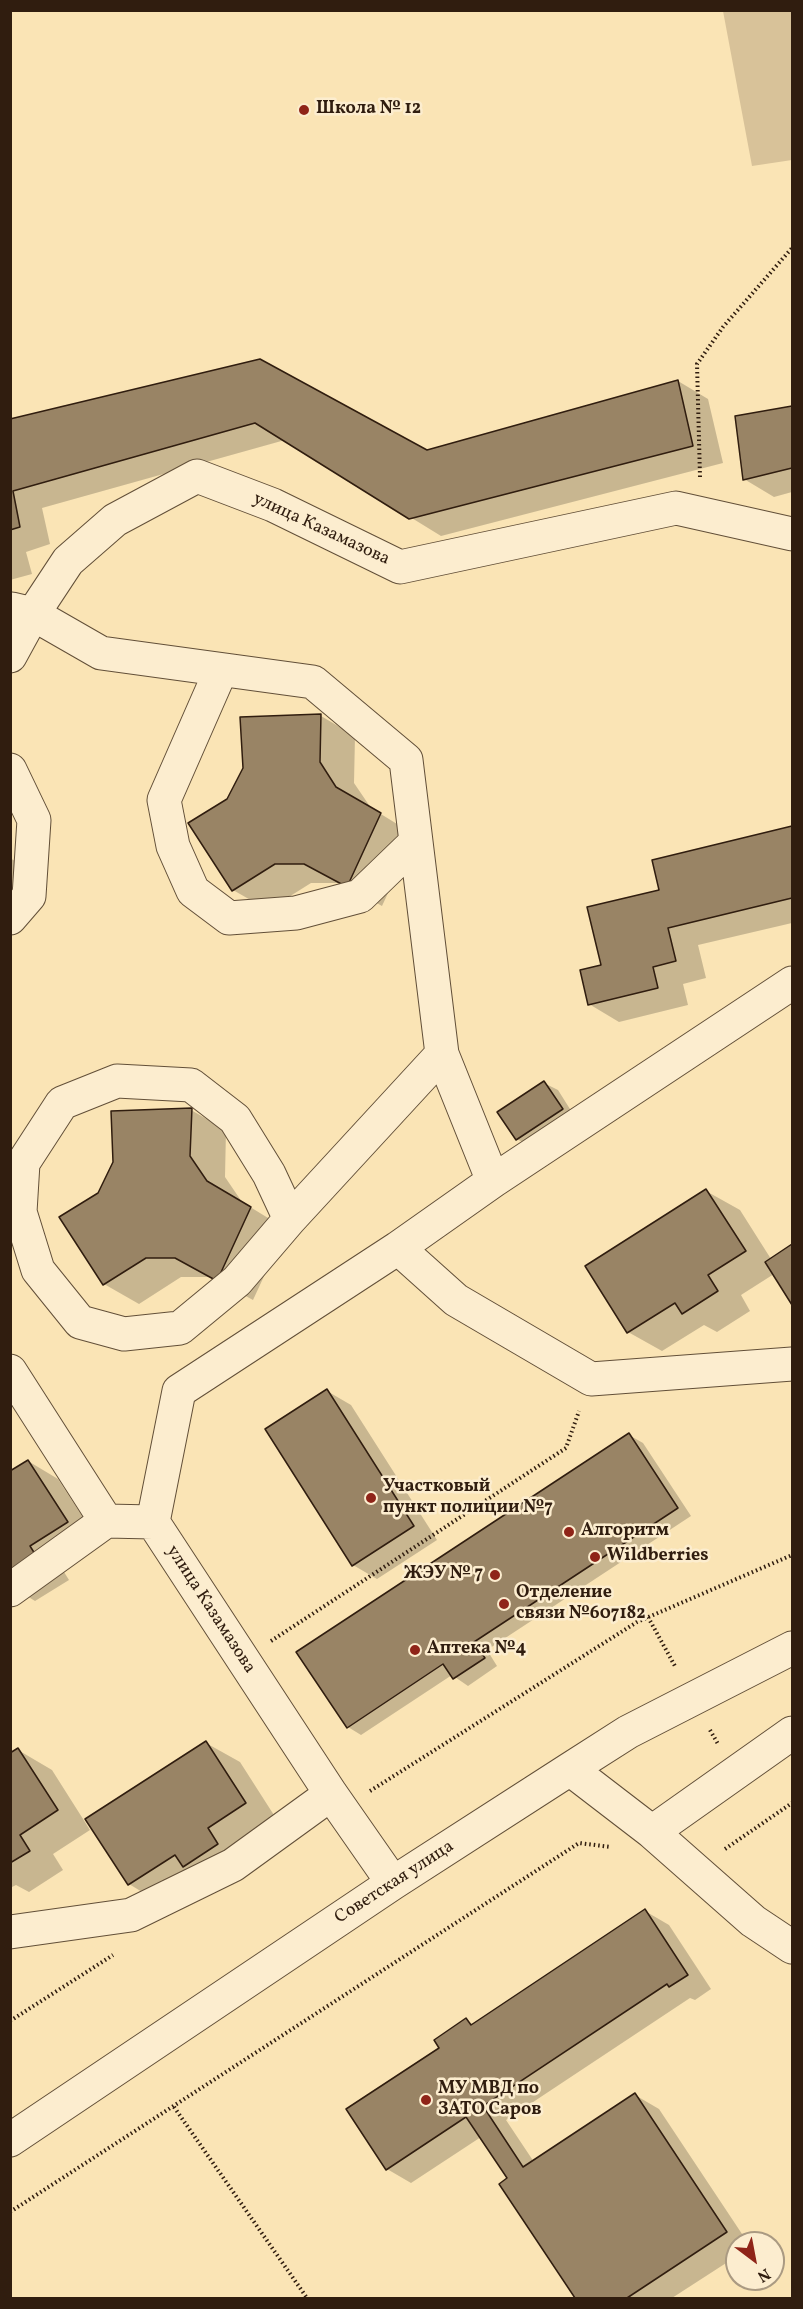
<!DOCTYPE html>
<meta charset="utf-8">
<style>
body{margin:0}
#map{position:relative;width:803px;height:2309px;overflow:hidden;background:#fae4b5;font-family:Vollkorn,serif}
canvas{display:block}
.frame{position:absolute;inset:0;border:12px solid #301d0f;pointer-events:none}
.north{position:absolute;left:725px;top:2231px;width:60px;height:60px;box-sizing:border-box;background:#fcedcf;border:2px solid #aa9a82;border-radius:50%;rotate:148deg;font-size:16px;font-weight:700;line-height:24px;text-align:center;color:#301d0f}
.north::after{content:'';display:block;margin:auto;width:21px;height:27px;background:#8f2418;clip-path:polygon(50% 0,100% 100%,50% 72%,0 100%)}
</style>
<div id="map">
<canvas width="803" height="2309"></canvas>
<div class="frame"></div>
<div class="north">N</div>
</div>
<script>
const context = document.querySelector('canvas').getContext('2d');
context.lineJoin = 'round';
function fill(path, color) { context.fillStyle = color; context.fill(path, 'evenodd'); }
const poly = rows => new Path2D(rows.map(r => 'M' + r).join(''));
function trace(path, color, width, dash) { context.strokeStyle = color; context.lineWidth = width; context.lineCap = dash ? 'butt' : 'round'; context.setLineDash(dash || []); context.stroke(path); }
function label(font, color, halo, rows, align = 'center') {
  context.font = font + ' Vollkorn,serif'; context.lineWidth = 5; context.setLineDash([]); context.textBaseline = 'middle'; context.strokeStyle = halo; context.fillStyle = color; for (const [text, x, y, turn = 0] of rows) {
    context.save(); context.translate(x, y); context.rotate((+turn || 0) * Math.PI / 180); context.textAlign = isNaN(turn) ? turn : align; if (halo) context.strokeText(text, 0, 0); context.fillText(text, 0, 0); context.restore();
  }
}
fill(poly([
 [723,11,792,11,792,160,752,166]
]), '#d8c299');
fill(poly([
 [260,360,427,452,678,381,708,399,723,463,441,536,285,440,42,508,50,544,26,552,32,574,10,580,10,421],
 [792,408,792,492,774,497,744,479,737,417],
 [321,716,355,736,354,783,371,808,415,835,382,906,341,883,311,883,268,910,233,890,228,800],
 [792,828,792,923,698,945,706,978,683,984,688,1005,619,1022,589,1004,603,967,661,891,654,861],
 [10,858,35,873,10,925],
 [544,1083,558,1090,575,1117,531,1147,517,1139],
 [191,1110,226,1130,225,1177,242,1202,286,1229,253,1300,211,1277,181,1277,139,1304,104,1284,99,1194],
 [706,1191,740,1210,771,1259,792,1246,792,1302,774,1274,741,1295,750,1311,717,1332,704,1325,662,1351,628,1332],
 [327,1391,351,1405,437,1540,377,1579,353,1565],
 [629,1435,643,1443,691,1516,487,1650,497,1666,468,1686,452,1675,361,1735,348,1727],
 [28,1461,58,1479,97,1539,59,1564,69,1580,35,1601,22,1593],
 [206,1743,240,1762,279,1823,162,1904,129,1884],
 [18,1750,52,1770,90,1830,53,1854,63,1870,29,1892,16,1885,10,1888,10,1755],
 [645,1911,669,1925,711,1989,695,2000,690,1998,506,2120,534,2162,635,2095,659,2109,748,2243,737,2243,737,2256,672,2298,576,2298,501,2185,509,2179,481,2137,411,2183,387,2169,441,2048,466,2020,474,2025]
]), '#0003');
const building = poly([
 [260,359,427,450,678,380,693,446,409,519,255,423,13,491,20,527,10,530,10,419,260,359],
 [792,406,792,468,743,480,735,416,792,406],
 [321,714,320,762,336,787,381,813,347,887,304,864,275,864,232,891,188,823,227,799,243,768,240,717,321,714],
 [792,826,792,898,668,928,676,961,653,967,658,988,588,1005,580,970,601,965,587,907,659,890,652,860,792,826],
 [544,1081,563,1109,516,1140,497,1112,544,1081],
 [192,1108,190,1156,207,1181,251,1207,217,1281,175,1258,146,1258,103,1285,59,1217,98,1193,113,1162,111,1111,192,1108],
 [706,1189,746,1251,708,1275,718,1291,682,1314,675,1303,627,1333,585,1266,706,1189],
 [792,1244,792,1305,765,1262,792,1244],
 [327,1389,414,1526,352,1566,265,1429,327,1389],
 [629,1433,678,1508,474,1642,485,1658,453,1679,443,1664,347,1728,296,1652,629,1433],
 [28,1460,68,1522,30,1546,40,1562,10,1581,10,1471,28,1460],
 [206,1741,246,1803,208,1828,218,1844,183,1867,175,1855,128,1885,85,1819,206,1741],
 [18,1748,58,1810,20,1835,30,1851,10,1863,10,1753,18,1748],
 [645,1909,688,1975,669,1987,667,1984,483,2106,523,2167,635,2093,727,2232,627,2298,575,2298,499,2184,507,2178,466,2117,386,2170,346,2109,439,2048,434,2040,466,2018,471,2025,645,1909]
]);
fill(building, '#998465');
trace(building, '#301d0f', 1.5);
const minor = poly([
 [12,609,33,614,68,561,115,520,197,476,273,505,400,567,676,508,792,534],
 [10,656,33,614,101,653,313,682,406,760,442,1054,493,1181],
 [221,670,164,800,173,846,193,891,229,918,296,913,360,896,416,842],
 [10,770,34,820,29,896,10,918],
 [290,1219,269,1174,235,1119,191,1085,117,1081,62,1103,23,1163,20,1212,38,1270,80,1322,124,1334,180,1328,237,1281,290,1219,442,1054],
 [398,1248,493,1181,792,983],
 [10,1371,106,1521,153,1522],
 [153,1522,179,1391,398,1248,456,1300,591,1379,792,1364],
 [153,1522,331,1794,393,1883],
 [10,1590,106,1521],
 [570,1769,652,1832,753,1921,792,1947],
 [652,1832,792,1733],
 [10,1932,131,1915,233,1865,331,1794],
 [10,2140,393,1883,570,1769,628,1732,792,1648]
]);
trace(minor, '#624f38', 35);
trace(poly([
 [700,477,697,364,723,327,792,248],
 [648,1617,676,1668],
 [271,1641,566,1448,579,1411],
 [710,1730,718,1744],
 [370,1791,637,1622,792,1555],
 [725,1849,792,1803],
 [10,2021,113,1955],
 [174,2107,307,2298],
 [10,2212,579,1843,611,1847]
]), '#301d0f', 4, [1.5, 3]);
trace(minor, '#fcedcf', 33);
for (const [x, y, r, color] of [
 [304,110,6,"#8f2418"],
 [371,1498,6,"#8f2418"],
 [569,1532,6,"#8f2418"],
 [595,1557,6,"#8f2418"],
 [495,1575,6,"#8f2418"],
 [504,1604,6,"#8f2418"],
 [415,1650,6,"#8f2418"],
 [426,2100,6,"#8f2418"]
]) { const dot = new Path2D(); dot.arc(x, y, r, 0, 2 * Math.PI); context.fillStyle = color; context.fill(dot); trace(dot, '#fcedcf', 2); }
label('bold 18px', '#301d0f', '#fcedcf', [
 ["Школа № 12",316,110],
 ["Участковый",383,1488],
 ["пункт полиции №7",383,1509],
 ["Алгоритм",581,1532],
 ["Wildberries",607,1557],
 ["ЖЭУ № 7",483,1575,"right"],
 ["Отделение",516,1594],
 ["связи №607182",516,1615],
 ["Аптека №4",427,1650],
 ["МУ МВД по",438,2090],
 ["ЗАТО Саров",438,2111]
], 'left');
label('18px', '#301d0f', '#fcedcf', [
 ["улица Казамазова",321,530,25],
 ["улица Казамазова",210,1610,57],
 ["Советская улица",395,1883,-33]
]);
</script>
